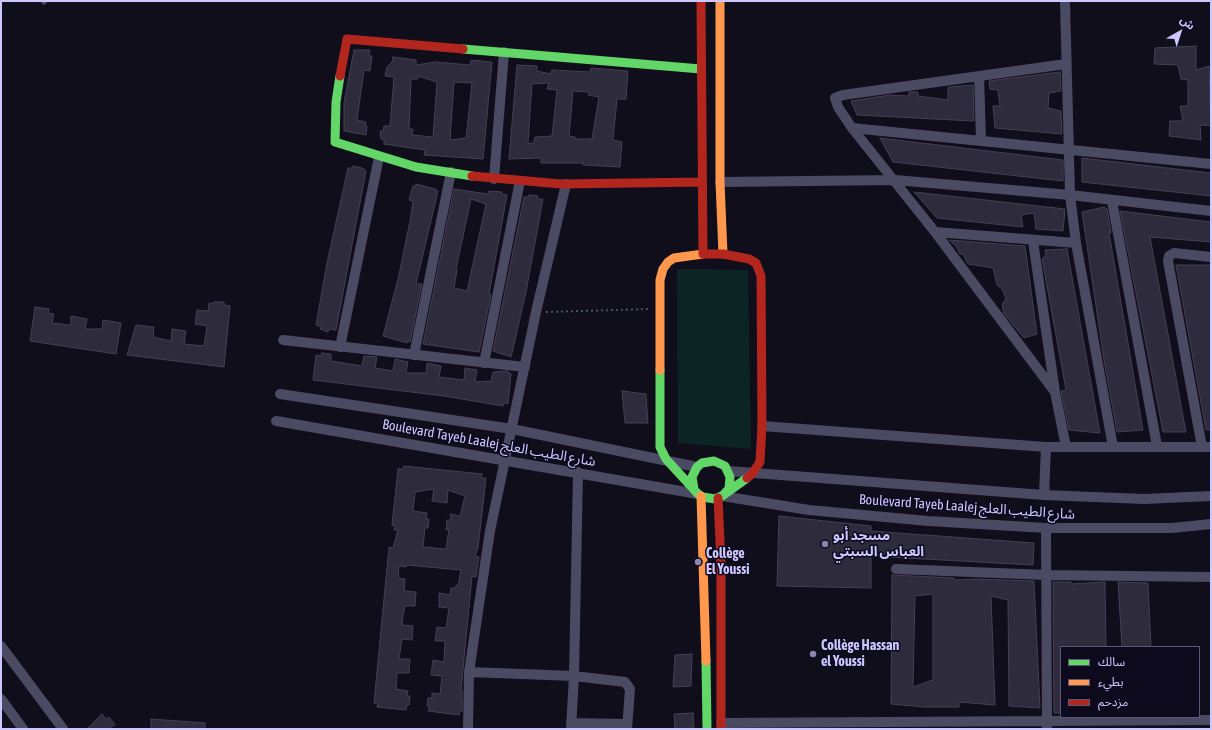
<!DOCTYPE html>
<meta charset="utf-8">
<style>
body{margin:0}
#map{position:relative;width:1212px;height:730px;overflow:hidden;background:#100e1a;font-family:"Asap Condensed","Noto Sans Arabic",sans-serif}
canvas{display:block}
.frame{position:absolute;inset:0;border:2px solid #ccc7ff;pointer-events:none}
.legend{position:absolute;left:1060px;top:646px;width:140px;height:72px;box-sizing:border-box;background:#0d0a1e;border:1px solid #595678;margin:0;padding:5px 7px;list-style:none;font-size:12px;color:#ccc7ff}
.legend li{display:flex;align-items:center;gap:8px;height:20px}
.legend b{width:20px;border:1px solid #595678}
.north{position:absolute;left:1160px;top:12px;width:40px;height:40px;-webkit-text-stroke:3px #0d0a1e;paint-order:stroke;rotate:39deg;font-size:11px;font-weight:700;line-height:16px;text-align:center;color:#ccc7ff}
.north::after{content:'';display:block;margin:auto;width:14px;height:18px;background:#ccc7ff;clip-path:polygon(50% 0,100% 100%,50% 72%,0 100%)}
</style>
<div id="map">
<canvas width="1212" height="730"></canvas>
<div class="frame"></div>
<ul class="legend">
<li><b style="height:5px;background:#63d668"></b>سالك</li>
<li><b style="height:5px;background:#ff974d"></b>بطيء</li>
<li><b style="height:5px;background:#b3261e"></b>مزدحم</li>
</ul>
<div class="north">ش</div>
</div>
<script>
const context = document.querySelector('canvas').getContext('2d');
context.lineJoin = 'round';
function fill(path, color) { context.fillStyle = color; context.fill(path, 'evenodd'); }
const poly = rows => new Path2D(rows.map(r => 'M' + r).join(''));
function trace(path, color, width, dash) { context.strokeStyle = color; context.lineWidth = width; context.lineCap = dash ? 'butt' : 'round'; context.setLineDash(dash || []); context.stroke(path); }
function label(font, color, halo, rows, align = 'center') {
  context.font = font + ' "Asap Condensed","Noto Sans Arabic",sans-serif'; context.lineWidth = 3; context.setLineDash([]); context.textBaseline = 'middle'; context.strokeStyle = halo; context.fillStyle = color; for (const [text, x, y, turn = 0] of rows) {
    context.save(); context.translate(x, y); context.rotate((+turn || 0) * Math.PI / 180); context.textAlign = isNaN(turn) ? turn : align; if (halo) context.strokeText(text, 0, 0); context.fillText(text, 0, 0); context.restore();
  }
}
fill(poly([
 [677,269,748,270,751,449,678,443]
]), '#0d2424');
const building = poly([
 [1196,46,1196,70,1209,66,1211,126,1200,125,1201,140,1169,136,1170,121,1183,121,1180,106,1188,106,1188,80,1181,79,1178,65,1154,64,1155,48,1196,46],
 [354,50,370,50,369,56,372,56,370,71,364,70,357,120,366,122,365,126,367,126,366,135,344,131,344,103,354,50],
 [393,57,416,60,416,65,435,62,470,65,471,60,492,62,483,159,424,155,425,150,384,144,384,140,381,139,380,131,383,131,384,126,390,126,394,77,385,76,387,67,392,62,393,57],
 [418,76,437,82,433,137,412,135,413,129,409,129,411,79,418,79,418,76],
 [454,82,472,83,466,138,450,140,454,82],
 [517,65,537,66,537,71,551,74,552,70,590,72,591,68,628,71,626,99,617,99,613,140,622,142,620,167,583,165,583,163,541,163,541,158,509,159,517,65],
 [549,83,547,89,557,90,552,136,535,137,533,144,528,143,532,84,549,83],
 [573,91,589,92,588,95,599,97,592,139,575,139,575,137,569,136,573,91],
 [1060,72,1061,91,1049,93,1048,108,1061,111,1062,134,995,128,993,106,1000,106,998,90,990,89,989,81,1060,72],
 [973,85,974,121,857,115,851,101,890,95,909,96,909,92,918,92,918,96,948,100,948,87,973,85],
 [880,138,1063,160,1063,181,893,162,880,138],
 [1082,158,1211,173,1211,196,1082,182,1082,158],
 [353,166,362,168,366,171,336,330,329,329,328,332,320,329,321,327,316,325,327,263,348,168,353,168,353,166],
 [416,184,435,189,438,191,416,284,422,284,410,342,407,341,407,343,383,336,399,275,410,221,413,201,409,200,413,186,416,186,416,184],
 [454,189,488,194,489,191,502,192,501,194,507,195,489,294,491,295,479,352,423,344,454,189],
 [471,199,486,204,467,291,454,288,457,270,456,269,471,199],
 [914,192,1065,209,1063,231,1036,229,1034,213,1021,215,1023,227,937,218,914,192],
 [529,195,538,196,537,199,543,199,526,292,511,357,493,351,524,197,528,197,529,195],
 [1104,207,1107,209,1111,233,1109,233,1143,430,1117,432,1104,360,1082,212,1104,207],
 [1120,211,1211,222,1211,242,1150,237,1186,432,1163,432,1120,211],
 [949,240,1025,246,1037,334,1024,338,1004,314,1002,304,1006,299,1002,289,997,285,993,268,968,264,963,254,960,254,956,246,949,240],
 [1067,249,1100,433,1069,430,1061,391,1066,390,1042,259,1046,255,1045,250,1067,249],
 [1176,265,1211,265,1211,430,1206,430,1176,265],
 [214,302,224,302,224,305,230,306,224,367,127,355,136,325,154,327,153,337,171,341,172,329,186,331,184,344,204,346,207,326,195,324,197,310,208,311,209,303,213,304,214,302],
 [35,307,49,309,48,313,54,314,52,323,71,325,71,316,87,319,85,329,102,329,103,320,121,323,116,354,30,341,35,307],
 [322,353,331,354,331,361,362,366,364,356,377,357,375,368,393,371,395,359,408,362,406,373,426,373,427,363,441,366,439,377,464,380,465,368,477,370,475,382,491,381,493,372,507,371,511,374,508,404,504,403,503,406,444,396,313,380,316,355,321,356,322,353],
 [622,391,646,394,648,423,625,423,622,391],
 [404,466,482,474,481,478,486,478,478,548,475,556,479,557,476,577,472,576,461,690,462,690,462,711,460,711,459,715,428,711,430,706,427,706,428,698,432,698,432,693,440,694,442,676,431,675,433,660,444,662,445,641,435,641,437,627,446,628,449,608,439,607,439,593,450,595,451,588,456,588,456,585,458,586,461,570,406,565,406,567,399,566,398,578,405,579,404,591,416,592,415,606,405,606,403,615,402,625,413,626,412,640,402,639,399,659,410,659,409,673,397,673,396,689,408,691,407,696,410,696,409,705,407,705,406,710,377,707,378,704,374,703,389,547,393,548,398,530,394,530,395,526,392,525,398,469,403,469,404,466],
 [434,489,432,501,447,503,448,490,465,496,460,516,450,514,451,520,447,520,446,530,449,529,446,549,423,547,425,528,428,528,429,519,426,519,427,513,413,511,415,492,434,489],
 [779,516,871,526,871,531,1034,543,1033,565,871,556,871,588,777,586,779,516],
 [892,575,954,578,954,580,974,579,1034,581,1040,708,1009,706,1008,600,991,596,995,705,959,702,959,707,924,707,891,704,892,575],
 [933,594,933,680,913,687,915,596,933,594],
 [1053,582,1071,582,1071,584,1105,582,1106,647,1061,647,1061,713,1054,713,1053,582],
 [1118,582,1148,583,1151,647,1122,647,1118,582],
 [692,654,691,686,673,687,675,655,692,654],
 [693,713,694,728,675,729,674,714,693,713],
 [102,714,106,719,109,717,115,725,107,729,87,729,102,714],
 [151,719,205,723,205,729,151,729,151,719]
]);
fill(building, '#2e2b3d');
trace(building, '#434058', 1);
trace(poly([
 [546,312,649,309]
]), '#445563', 2, [2, 3]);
trace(poly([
 [44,2,45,1]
]), '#4a4a63', 5);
trace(poly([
 [1065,1,1070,195,1076,243,1113,447],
 [979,76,981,140],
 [852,128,1211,164],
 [494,179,504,52],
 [720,182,895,180,1070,195,1211,211],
 [1112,201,1157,446],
 [935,232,1076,243],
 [1033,241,1055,392,1066,447],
 [283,340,525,367],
 [340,347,379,157],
 [414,355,451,172],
 [484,363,520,181],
 [1055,392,935,232,852,128,838,107,835,98,843,95,1066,64],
 [280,394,512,429,697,467],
 [276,421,698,494],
 [762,426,1046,447,1044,495],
 [1046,447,1211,447],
 [1202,447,1168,261,1169,256,1174,253,1211,257],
 [728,471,1044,495,1144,499,1211,496],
 [722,496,809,510,928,521,1046,528,1172,528,1211,524],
 [1046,528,1047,728],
 [896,569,1047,575,1211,577],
 [1,646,63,729],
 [469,672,574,676,625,682,630,689,627,729],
 [1,699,23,729],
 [571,723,627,724],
 [721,723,1211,720],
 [468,729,469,672,490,531,536,312,566,184],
 [571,729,574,676,578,472]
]), '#4a4a63', 10);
trace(poly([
 [463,49,701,69],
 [340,76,336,102,335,142,416,167,472,176],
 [660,370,660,447,666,459,698,494,703,497,715,499,722,496,747,478],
 [694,489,692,477,697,467,702,463,714,461,725,466,730,477,729,489,725,493],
 [706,661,707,729]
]), '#63d668', 9);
trace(poly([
 [720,1,720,182,723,254],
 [660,370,660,280,663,269,668,262,674,258,703,254],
 [701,496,706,661]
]), '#ff974d', 9);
trace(poly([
 [701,1,703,254],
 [340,76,347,39,463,49],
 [472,176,561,184,702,182],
 [703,254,723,254,749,259,756,263,761,276,762,426,760,462,752,474,747,478],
 [718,498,721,563,721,729]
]), '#b3261e', 9);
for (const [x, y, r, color] of [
 [825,544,4,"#8a86af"],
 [698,562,4,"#8a86af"],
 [813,654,4,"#8a86af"]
]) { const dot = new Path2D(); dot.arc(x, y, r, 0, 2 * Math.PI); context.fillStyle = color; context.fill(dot); trace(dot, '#0d0a1e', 1.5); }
label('14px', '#ccc7ff', '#0d0a1e', [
 ["Boulevard Tayeb Laalej شارع الطيب العلج",489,443,10],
 ["Boulevard Tayeb Laalej شارع الطيب العلج",967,507,4]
]);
label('bold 14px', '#ccc7ff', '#0d0a1e', [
 ["مسجد أبو",833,536],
 ["العباس السبتي",833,552],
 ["Collège",706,554],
 ["El Youssi",706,570],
 ["Collège Hassan",821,646],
 ["el Youssi",821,662]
], 'left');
</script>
